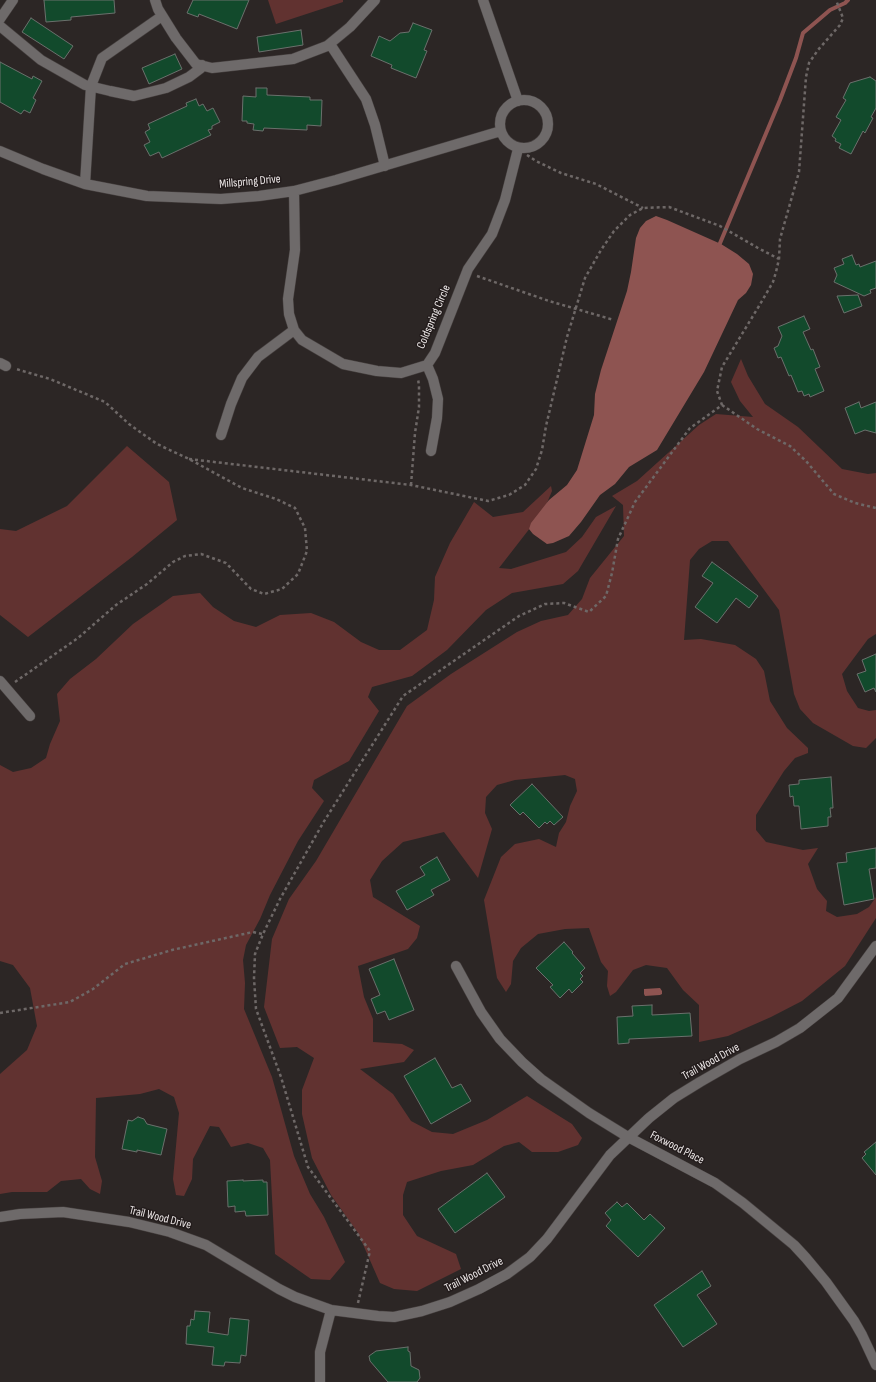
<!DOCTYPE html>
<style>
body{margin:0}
canvas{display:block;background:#2c2625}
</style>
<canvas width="876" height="1382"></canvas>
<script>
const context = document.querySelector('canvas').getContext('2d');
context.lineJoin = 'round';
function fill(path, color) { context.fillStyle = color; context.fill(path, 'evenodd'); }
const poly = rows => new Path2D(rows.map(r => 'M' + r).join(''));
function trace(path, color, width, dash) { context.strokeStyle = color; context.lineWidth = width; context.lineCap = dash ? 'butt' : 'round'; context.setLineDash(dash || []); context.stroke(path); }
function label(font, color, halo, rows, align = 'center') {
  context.font = font + ' "Sofia Sans Condensed",sans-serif'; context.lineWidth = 3; context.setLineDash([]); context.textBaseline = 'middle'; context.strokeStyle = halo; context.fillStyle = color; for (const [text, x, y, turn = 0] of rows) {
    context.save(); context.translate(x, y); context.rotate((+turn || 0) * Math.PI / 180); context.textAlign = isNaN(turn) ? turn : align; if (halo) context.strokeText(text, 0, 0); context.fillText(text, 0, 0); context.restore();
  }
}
fill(poly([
 [268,0,343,0,343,2,276,24],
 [741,359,748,376,765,404,798,427,842,469,868,474,876,473,876,634,868,639,842,674,847,691,858,708,869,711,876,710,876,738,866,748,853,746,813,723,800,709,794,694,779,610,728,541,712,541,699,549,690,560,684,640,701,639,735,645,756,659,764,671,770,701,787,728,808,748,808,753,795,758,784,771,756,815,756,830,766,842,803,850,818,848,808,864,817,889,827,901,826,911,837,917,857,914,869,907,876,897,876,918,845,966,802,1001,771,1017,728,1036,699,1042,699,1005,683,990,667,968,646,965,633,970,616,992,610,996,607,986,608,971,601,962,589,928,565,929,538,934,521,948,513,961,511,984,506,992,497,978,484,900,501,857,515,844,539,839,556,847,559,833,566,822,570,806,577,791,575,779,565,775,515,780,497,785,486,797,485,813,492,829,478,878,444,832,403,842,382,861,370,880,373,897,420,926,417,938,408,949,358,966,364,997,373,1019,373,1042,402,1044,414,1050,404,1062,360,1069,393,1094,411,1121,432,1132,453,1134,487,1120,527,1096,572,1124,582,1138,578,1145,558,1152,532,1152,519,1142,504,1146,473,1165,441,1171,407,1182,403,1195,403,1215,417,1236,456,1254,461,1269,417,1291,394,1289,380,1283,358,1233,331,1195,312,1158,302,1114,302,1090,314,1058,297,1047,280,1048,264,1007,272,939,289,899,316,861,407,706,451,674,517,632,541,621,568,615,582,599,590,578,624,536,623,505,612,496,637,481,699,425,716,414,753,417,740,401,731,382],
 [127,446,169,482,177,520,132,557,28,637,0,615,0,529,16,531,67,506],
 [551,486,552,491,544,510,499,568,511,569,566,552,582,537,596,517,616,506,578,571,563,584,512,593,486,610,447,650,412,676,372,687,368,697,379,711,349,761,314,780,312,788,324,801,298,841,270,895,260,919,246,945,243,960,245,983,244,1009,272,1077,294,1156,310,1194,324,1217,345,1262,330,1280,311,1279,275,1254,270,1160,263,1148,248,1143,231,1147,219,1127,210,1126,193,1159,192,1179,184,1196,176,1195,173,1179,179,1113,174,1097,159,1089,140,1094,96,1098,95,1157,102,1181,100,1194,90,1189,81,1179,61,1181,47,1192,12,1192,0,1194,0,1074,27,1050,37,1026,30,988,13,965,0,961,0,765,13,772,31,768,46,758,50,744,60,721,57,694,70,679,96,659,133,624,173,596,200,593,213,607,234,621,256,627,280,615,311,613,334,622,361,642,379,650,400,650,427,630,434,600,435,577,450,543,474,502,493,517,523,512]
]), '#613230');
fill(poly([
 [656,216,667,220,721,244,737,254,749,264,753,274,751,285,746,293,738,300,704,372,657,450,629,467,615,484,600,495,581,522,569,536,553,543,547,544,533,534,529,529,531,523,549,500,567,485,577,470,594,415,595,394,601,370,627,291,631,272,636,238,640,228,646,221],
 [660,988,662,991,662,994,660,995,645,996,644,994,644,989]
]), '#8e5451');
trace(poly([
 [718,248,780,100,796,58,803,33,830,10,845,3,848,0]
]), '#8e5451', 4);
const building = poly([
 [44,0,114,0,115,13,71,17,71,20,46,22,44,0],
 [193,0,249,0,237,29,199,14,198,17,187,13,193,0],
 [31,18,73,46,64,59,22,32,31,18],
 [413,23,432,30,424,50,427,51,416,78,391,68,392,65,371,56,379,36,390,41,400,33,409,32,413,23],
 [301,30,303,45,259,52,257,37,301,30],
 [175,54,182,69,149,84,142,68,175,54],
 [0,62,32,79,33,76,42,81,33,98,36,100,30,113,24,110,21,114,0,102,0,62],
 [870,77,876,81,876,108,871,117,873,118,865,133,863,131,851,154,839,148,841,144,835,141,836,139,832,136,841,120,836,117,846,100,843,98,850,83,870,77],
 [256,88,267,88,267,95,310,97,310,100,322,100,321,126,307,125,307,130,264,128,263,131,253,130,254,124,247,123,247,121,242,121,243,96,256,97,256,88],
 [196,99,199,106,203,104,207,111,213,108,220,122,212,126,212,129,208,130,211,135,162,158,159,152,150,156,144,145,150,142,145,132,150,129,148,124,187,106,186,103,196,99],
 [852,255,856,265,859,264,860,267,876,261,876,288,870,290,871,293,864,296,834,282,837,275,834,268,844,264,842,259,852,255],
 [858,295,862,306,844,313,837,296,858,295],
 [804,316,810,329,803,332,811,350,813,349,820,367,815,369,824,391,810,397,809,394,804,396,802,391,798,392,791,375,789,376,781,357,778,358,774,348,778,346,782,336,778,327,804,316],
 [859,402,861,408,876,402,876,433,865,430,855,434,845,408,859,402],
 [712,562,758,596,749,608,736,598,717,623,695,607,713,583,702,576,712,562],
 [876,654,876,692,874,688,865,692,857,674,866,671,862,660,876,654],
 [831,777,833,808,830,808,831,817,828,817,828,826,801,829,799,806,794,806,793,796,790,797,789,785,799,784,799,780,831,777],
 [532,784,563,817,554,825,550,821,547,824,545,822,539,828,523,812,520,815,510,805,532,784],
 [876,848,876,868,869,869,874,899,844,905,837,863,847,862,846,853,876,848],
 [437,857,450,880,431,890,434,895,407,910,396,891,425,875,420,867,437,857],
 [564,942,573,952,572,953,585,968,580,973,583,976,580,979,583,982,572,993,569,989,560,998,550,987,553,985,536,968,564,942],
 [394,959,414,1010,389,1020,385,1011,377,1014,371,999,380,995,369,969,394,959],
 [652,1005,652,1015,690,1013,692,1036,629,1039,629,1043,618,1044,617,1017,633,1016,632,1006,652,1005],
 [435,1058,452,1088,461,1084,471,1101,431,1124,404,1076,435,1058],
 [138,1117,144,1119,147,1124,167,1129,161,1155,137,1150,137,1152,122,1149,128,1120,132,1121,138,1117],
 [876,1142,876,1175,862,1158,866,1154,864,1152,876,1142],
 [487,1173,505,1197,455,1233,438,1209,487,1173],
 [243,1180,243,1181,263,1180,263,1182,267,1182,268,1215,246,1216,245,1211,235,1212,235,1206,228,1207,227,1181,243,1180],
 [617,1202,622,1207,627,1203,644,1220,650,1214,665,1228,638,1257,606,1226,611,1220,605,1213,617,1202],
 [702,1271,711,1286,697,1295,717,1324,683,1347,654,1305,702,1271],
 [195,1311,210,1312,208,1332,228,1335,230,1318,249,1320,246,1356,241,1355,240,1363,225,1362,224,1366,212,1365,214,1347,186,1344,187,1326,190,1326,191,1319,194,1320,195,1311],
 [408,1347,408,1351,410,1352,411,1366,419,1370,420,1378,417,1382,388,1382,370,1361,369,1356,376,1351,408,1347]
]);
fill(building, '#124a2c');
trace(building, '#6a706c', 1);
const minor = poly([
 [155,0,158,9,176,38,196,64,212,68,293,59,327,46,350,27,375,0],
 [483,0,518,101],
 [0,19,13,0],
 [0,26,41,60,85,85,110,91,134,96,166,88,189,77,201,68,202,65],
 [330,44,366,99,375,125,385,166],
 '500 124a24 24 0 1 1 48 0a24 24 0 1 1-48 0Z',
 [0,151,43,169,85,184,147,196,221,199,259,196,294,191,336,180,501,131],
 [85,184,91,86,102,58,162,16],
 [294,191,295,250,288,299,289,314,294,330,302,340,343,364,377,371,401,373,427,365,435,353,468,269,492,234,505,200,518,149],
 [0,363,6,366],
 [427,365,433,379,438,399,437,418,431,451],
 [221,435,231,404,242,378,258,357,294,330],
 [0,681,30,716],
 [456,966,481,1012,500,1039,522,1062,541,1079,589,1113,628,1137,715,1183,743,1203,794,1245,806,1258,826,1282,854,1321,862,1335,876,1365],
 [0,1217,20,1214,63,1212,129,1222,170,1232,206,1245,279,1289,295,1297,331,1310,378,1316,394,1317,422,1311,450,1302,479,1289,507,1274,530,1257,547,1239,610,1155,649,1118,674,1098,700,1082,740,1059,776,1042,800,1028,838,998,876,946],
 [320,1382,320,1352,331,1310]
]);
trace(minor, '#474140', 11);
trace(poly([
 [527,155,536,161,561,173,596,184,643,208],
 [477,276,549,301,614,320],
 [722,405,757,429,790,446,806,461,834,494,855,503,876,508],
 [189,459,411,485,488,501,509,495,525,485,536,469,542,450,546,426,567,337,585,278,601,250,614,231,630,215,643,208,669,207,720,226,758,248,779,259],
 [411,485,415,433,419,407,419,387,418,378],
 [15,682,78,638,116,605,147,584,173,562,185,556,201,554,226,563,251,589,264,594,282,589,298,574,307,551,305,528,295,508,276,499,242,488,189,459,157,444,129,424,105,402,50,379,16,369],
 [0,1013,70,1002,93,989,125,964,172,950,253,932,262,934],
 [358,1303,370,1251,308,1167,281,1077,256,1009,254,978,255,954,263,934,280,899,323,823,403,696,519,616,545,604,564,603,589,612,606,596,612,573,618,539,635,502,690,428,722,405,717,391,722,367,759,306,773,282,776,272,779,259,780,239,799,172,806,77,809,63,818,50,840,25,843,18,836,0]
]), '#6e6867', 2.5, [3, 3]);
trace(minor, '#6e6a6a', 10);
label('12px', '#ede8e8', '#231c1c', [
 ["Millspring Drive",250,182,-5],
 ["Coldspring Circle",434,317,-67],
 ["Trail Wood Drive",711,1062,-29],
 ["Foxwood Place",677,1148,27],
 ["Trail Wood Drive",160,1218,14],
 ["Trail Wood Drive",474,1275,-27]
]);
</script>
